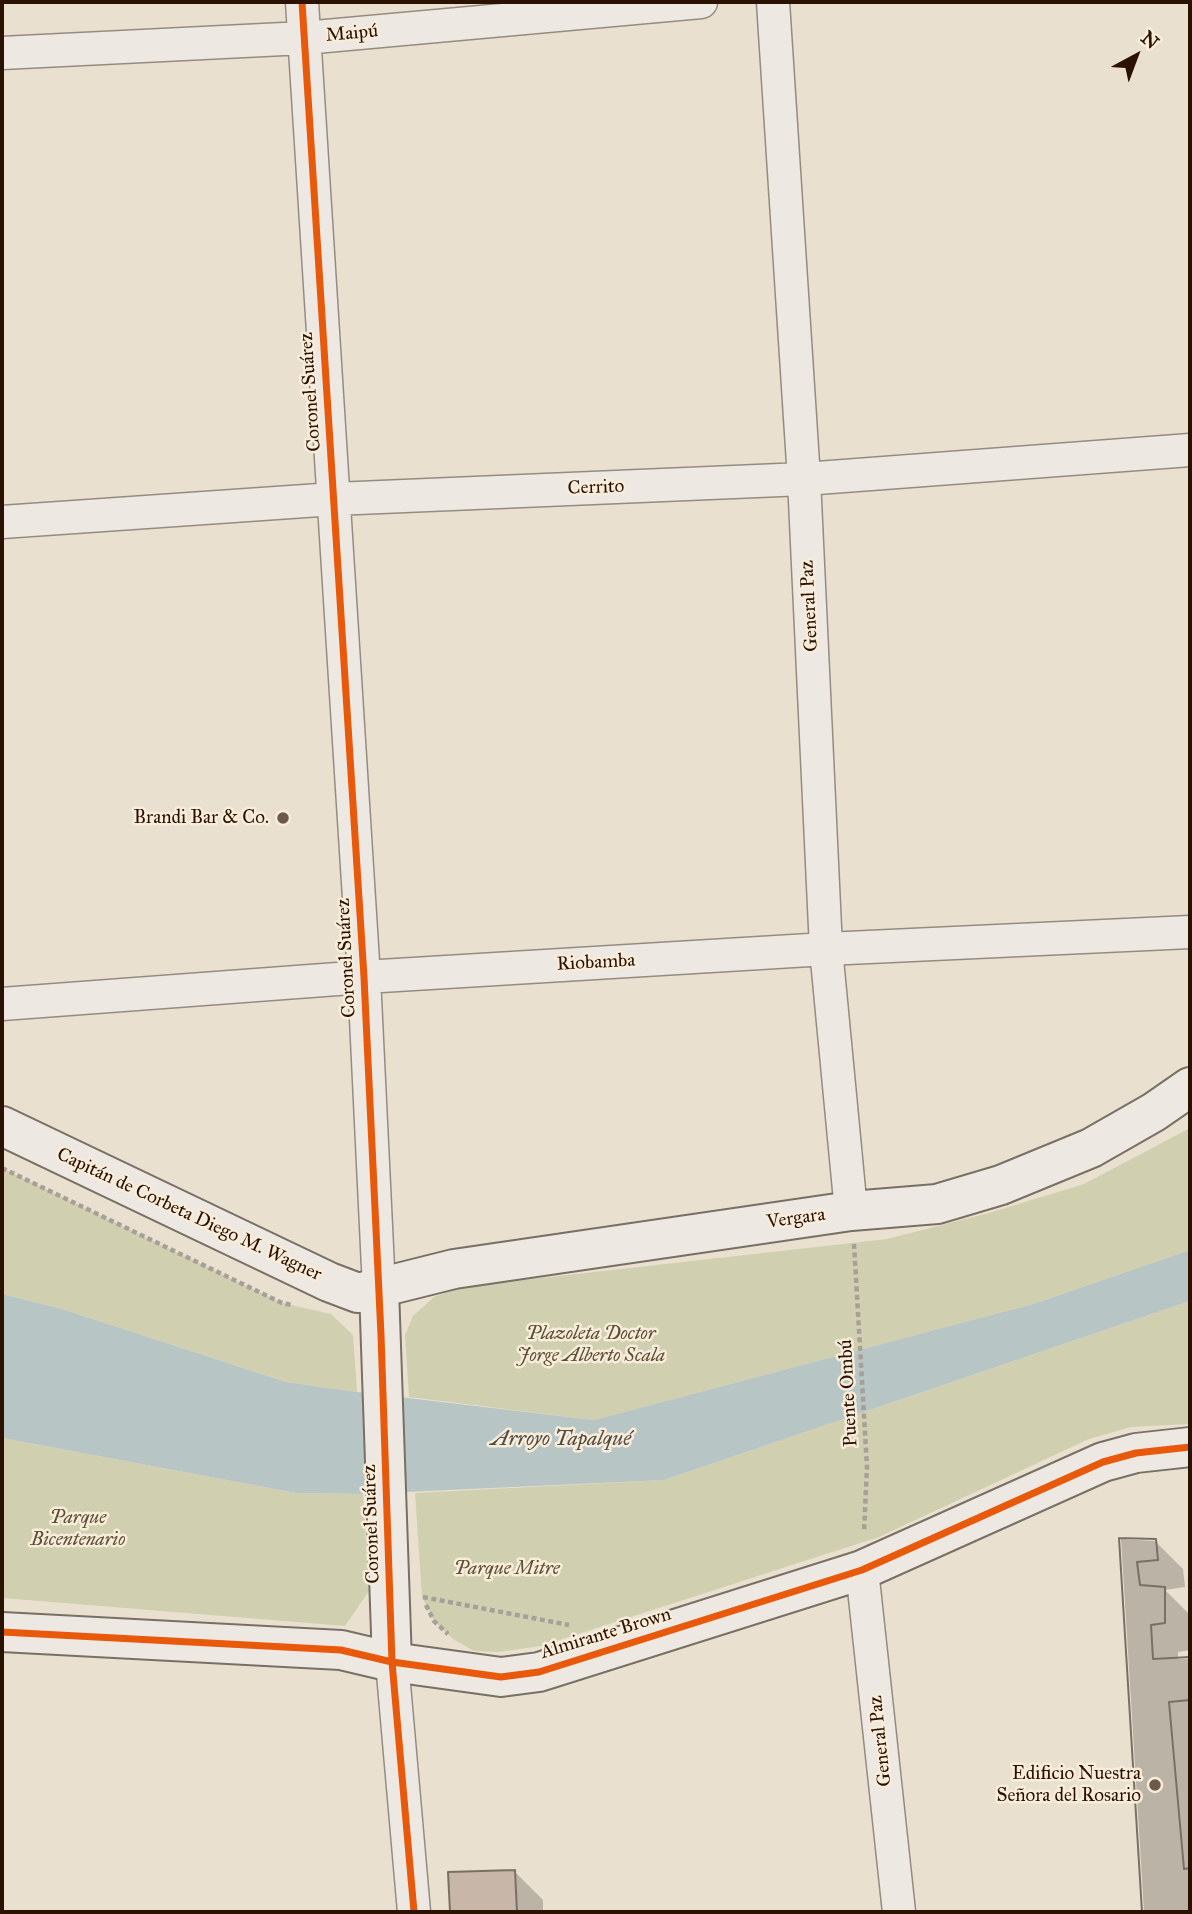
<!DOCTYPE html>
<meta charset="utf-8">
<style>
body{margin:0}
#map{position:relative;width:1192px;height:1914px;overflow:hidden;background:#eae0d0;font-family:"IM FELL Great Primer",serif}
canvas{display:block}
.frame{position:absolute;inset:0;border:4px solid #2a1100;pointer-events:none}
.north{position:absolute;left:1101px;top:21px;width:70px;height:70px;-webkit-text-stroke:5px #f8ecda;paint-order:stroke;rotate:41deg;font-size:19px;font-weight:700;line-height:28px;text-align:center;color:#2a1100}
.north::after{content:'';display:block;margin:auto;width:24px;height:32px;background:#2a1100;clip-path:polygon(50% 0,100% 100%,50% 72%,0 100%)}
</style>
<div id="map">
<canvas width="1192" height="1914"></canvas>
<div class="frame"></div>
<div class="north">N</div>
</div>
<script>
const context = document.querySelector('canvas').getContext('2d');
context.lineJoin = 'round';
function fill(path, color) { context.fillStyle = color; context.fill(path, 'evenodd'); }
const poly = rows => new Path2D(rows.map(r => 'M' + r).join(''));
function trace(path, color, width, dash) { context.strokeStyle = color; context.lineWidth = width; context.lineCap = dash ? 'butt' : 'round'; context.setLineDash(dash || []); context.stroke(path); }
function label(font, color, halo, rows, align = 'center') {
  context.font = font + ' "IM FELL Great Primer",serif'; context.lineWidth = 5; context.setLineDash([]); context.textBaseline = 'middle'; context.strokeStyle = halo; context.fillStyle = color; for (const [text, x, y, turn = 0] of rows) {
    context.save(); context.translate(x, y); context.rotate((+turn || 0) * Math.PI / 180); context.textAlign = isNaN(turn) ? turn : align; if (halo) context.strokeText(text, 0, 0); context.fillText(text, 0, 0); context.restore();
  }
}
fill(poly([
 [1190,1128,1190,1250,1033,1304,594,1420,409,1397,405,1335,413,1316,434,1297,461,1287,887,1239,989,1213,1084,1184],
 [2,1168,282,1303,331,1314,353,1335,357,1392,286,1382,62,1309,2,1294],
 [1190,1301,1190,1424,1131,1427,1089,1439,879,1537,541,1646,499,1652,474,1651,453,1639,434,1621,422,1597,415,1493,664,1480],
 [2,1438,296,1493,363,1494,369,1591,345,1626,2,1598]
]), '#d0d0b0');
fill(poly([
 [1190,1250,1190,1301,664,1480,363,1494,296,1493,2,1438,2,1294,62,1309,286,1382,357,1392,594,1420,1033,1304]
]), '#b7c6c4');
fill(poly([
 [1121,1539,1155,1541,1183,1569,1185,1587,1165,1590,1190,1615,1190,1650,1178,1652,1178,1659,1190,1659,1190,1912,1144,1912],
 [515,1872,543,1900,543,1912,452,1912,450,1874]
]), '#0003');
const building = poly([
 [1119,1538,1156,1539,1158,1560,1137,1562,1140,1585,1165,1587,1165,1623,1151,1625,1153,1659,1190,1657,1190,1700,1169,1702,1184,1869,1190,1868,1190,1912,1142,1912,1119,1538],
 [1119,1538,1156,1539,1158,1560,1137,1562,1140,1585,1165,1587,1165,1623,1151,1625,1153,1659,1190,1657,1190,1912,1142,1912,1119,1538],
 [1190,1700,1190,1868,1184,1869,1169,1702,1190,1700],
 [515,1870,517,1912,450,1912,448,1872,515,1870]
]);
fill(building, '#c8b6a8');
trace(building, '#797065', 2);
const street = poly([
 [302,2,364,977,379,1289],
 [773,2,804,479,826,949,851,1211],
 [2,53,304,38,701,2],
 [2,522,334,499,804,479,1190,450],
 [2,1004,364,977,826,949,1190,932],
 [862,1570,899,1912],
 [392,1662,414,1912]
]);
const secondary = poly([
 [2,1126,329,1282,358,1293,454,1269,851,1211,937,1204,1001,1185,1091,1148,1154,1112,1190,1087],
 [379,1289,392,1662],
 [2,1632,341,1650,392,1662,501,1677,539,1672,862,1570,1103,1462,1136,1453,1190,1447]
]);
trace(street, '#958c81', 35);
trace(secondary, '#797065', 42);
trace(poly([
 [2,1168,282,1303,292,1305],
 [854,1244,867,1467,864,1532],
 [423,1597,569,1625],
 [426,1605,434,1621,448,1634]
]), '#a79f98', 4.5, [5, 3.5]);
trace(street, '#ede8e1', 32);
trace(secondary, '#ede8e1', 38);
trace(poly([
 [302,2,364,977,381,1335,392,1662,414,1912],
 [2,1632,341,1650,392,1662,501,1677,539,1672,862,1570,1103,1462,1136,1453,1190,1447]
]), '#e8590c', 7);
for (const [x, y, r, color] of [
 [283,818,7,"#6d5949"],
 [1155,1785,7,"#6d5949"]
]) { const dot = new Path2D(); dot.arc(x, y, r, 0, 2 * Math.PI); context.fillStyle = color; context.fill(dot); trace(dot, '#f8ecda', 2.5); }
label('19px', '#2a1100', '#f8ecda', [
 ["Maipú",352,34,-5],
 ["Coronel Suárez",311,392,-94],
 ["Cerrito",596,488,-2],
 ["General Paz",810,606,-93],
 ["Coronel Suárez",347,958,-93],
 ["Riobamba",596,963,-3],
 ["Capitán de Corbeta Diego M. Wagner",189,1215,25],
 ["Vergara",796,1219,-8],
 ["Puente Ombú",849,1393,-93],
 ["Coronel Suárez",372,1524,-92],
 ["Almirante Brown",606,1634,-17],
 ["General Paz",881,1741,-96]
]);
label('19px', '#2a1100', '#f8ecda', [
 ["Brandi Bar & Co.",269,818],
 ["Edificio Nuestra",1141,1774],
 ["Señora del Rosario",1141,1796]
], 'right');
label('italic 19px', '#5c4f34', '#f8ecda', [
 ["Plazoleta Doctor",591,1334],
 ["Jorge Alberto Scala",591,1356],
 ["Parque",78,1518],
 ["Bicentenario",78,1540],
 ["Parque Mitre",507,1569]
]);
label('italic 21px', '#544c43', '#f8ecda', [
 ["Arroyo Tapalqué",561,1440]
]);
</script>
